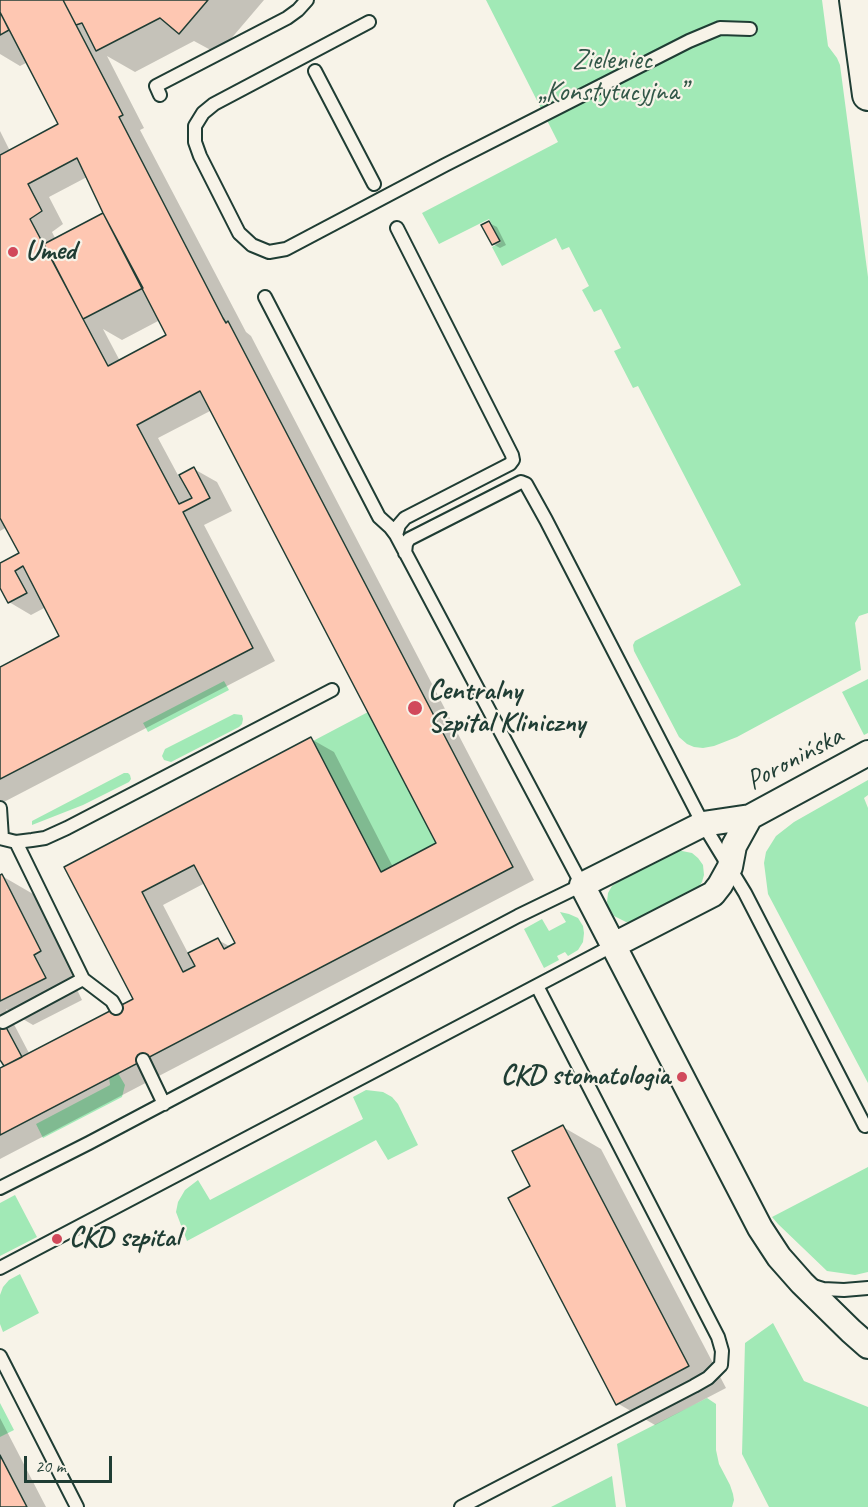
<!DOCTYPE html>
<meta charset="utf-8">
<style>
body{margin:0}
#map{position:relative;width:868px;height:1507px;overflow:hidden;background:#f7f3e8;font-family:Caveat,sans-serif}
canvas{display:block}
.scale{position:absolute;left:24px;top:1456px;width:88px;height:27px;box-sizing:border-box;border:3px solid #1f3d34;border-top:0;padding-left:8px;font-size:18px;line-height:21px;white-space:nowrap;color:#1f3d34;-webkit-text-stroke:4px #f7f3e8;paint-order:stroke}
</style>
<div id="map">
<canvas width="868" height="1507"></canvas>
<div class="scale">20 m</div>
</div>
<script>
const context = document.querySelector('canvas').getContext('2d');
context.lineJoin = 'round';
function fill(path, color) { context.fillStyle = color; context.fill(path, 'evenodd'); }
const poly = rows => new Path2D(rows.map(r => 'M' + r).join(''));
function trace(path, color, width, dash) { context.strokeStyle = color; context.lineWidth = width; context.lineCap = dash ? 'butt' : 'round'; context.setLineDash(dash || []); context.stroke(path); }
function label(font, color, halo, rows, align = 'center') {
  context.font = font + ' Caveat,sans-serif'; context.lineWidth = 4.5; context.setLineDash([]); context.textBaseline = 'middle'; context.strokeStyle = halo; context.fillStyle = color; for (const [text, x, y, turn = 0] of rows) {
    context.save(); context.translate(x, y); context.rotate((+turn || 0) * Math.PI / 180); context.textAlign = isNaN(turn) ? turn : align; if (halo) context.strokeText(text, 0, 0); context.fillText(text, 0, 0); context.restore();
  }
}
fill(poly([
 [486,0,822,0,828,46,837,58,840,65,868,277,868,613,859,616,855,623,861,670,737,737,714,746,703,748,694,747,687,744,679,737,634,651,633,645,635,641,741,585,638,386,633,388,614,351,621,348,601,309,594,312,582,290,589,286,569,247,562,250,556,238,502,266,492,247,501,242,489,219,439,244,422,213,558,142],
 [868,679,868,733,864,735,842,692],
 [224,681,229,690,148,732,143,723],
 [368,712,436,843,381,872,313,741],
 [234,714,242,715,243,719,242,724,239,727,171,762,164,760,162,756,165,749],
 [124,773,128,773,130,775,131,779,129,782,83,805,32,825,32,821],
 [868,780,868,795,864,798,868,808,868,1083,768,894,764,863,766,852,776,836,794,822],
 [675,851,682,851,692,853,698,858,703,865,704,875,702,882,697,890,636,921,626,922,614,916,609,908,607,902,608,893,612,886,623,879],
 [560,912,569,914,578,918,583,926,584,933,583,942,578,950,568,956,565,952,557,956,559,960,544,968,524,929,542,919,549,931,566,922],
 [118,1073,125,1085,122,1097,43,1138,36,1124,110,1085,109,1078],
 [366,1090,383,1092,392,1097,398,1104,418,1145,388,1160,376,1140,187,1241,176,1212,178,1202,185,1190,198,1180,210,1200,363,1119,353,1097],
 [868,1167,868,1272,855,1275,827,1271,778,1224,772,1217],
 [15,1195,37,1237,0,1256,0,1203],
 [20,1274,39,1313,3,1332,0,1324,0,1295,3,1287,9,1280],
 [773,1323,804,1381,868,1407,868,1507,769,1507,742,1454,745,1343],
 [707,1398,716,1404,716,1450,719,1464,730,1485,733,1494,734,1500,732,1507,626,1507,617,1444],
 [0,1403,14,1430,0,1437],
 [612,1476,616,1507,551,1507]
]), '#a1e9b6');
fill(poly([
 [0,0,264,0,218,54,194,41,135,72,107,56,144,128,140,130,246,332,251,336,534,880,0,1159,0,1070,7,1067,0,1056,0,877,2,876,40,898,78,973,71,977,82,1000,33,1025,6,1009,30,1055,135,1000,66,867,311,739,334,752,393,867,438,844,212,410,158,438,179,477,194,469,217,482,232,511,204,525,275,661,0,804,0,669,62,637,46,607,31,615,9,602,0,585,0,564,21,554,7,527,0,531,0,131,10,151,60,125,28,62,20,66,0,54],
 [87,177,106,214,56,240,52,232,63,224,49,197],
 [160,320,168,335,120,361,103,329,122,340],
 [205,883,237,944,231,947,218,940,189,955,163,905],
 [489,223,497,227,506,245,500,248,493,244],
 [563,1127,601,1149,726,1388,655,1425,617,1403,532,1186],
 [0,1418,46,1507,0,1507]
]), '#0003');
const building = poly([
 [0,0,63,0,123,115,119,117,223,318,226,323,228,321,513,867,0,1135,0,1068,133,999,64,867,311,737,381,872,436,843,200,391,137,425,179,504,192,498,179,475,194,467,210,498,183,512,253,648,0,779,0,667,59,636,23,566,15,571,27,593,8,603,0,588,0,563,19,553,0,518,0,155,58,124,0,12,0,0],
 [77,158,103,213,166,335,108,366,30,219,42,211,28,184,77,158],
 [194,865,235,943,224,949,218,938,188,953,195,966,183,972,142,892,194,865],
 [63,0,208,0,179,34,160,18,96,51,82,23,76,25,63,0],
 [0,12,9,30,0,35,0,12],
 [103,213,143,288,83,319,44,244,103,213],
 [489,221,500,241,492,245,481,225,489,221],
 [2,874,41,951,34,955,46,978,0,1001,0,875,2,874],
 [0,1016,22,1057,4,1066,0,1060,0,1016],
 [563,1125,689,1366,616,1405,508,1198,530,1186,512,1151,563,1125],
 [0,1455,27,1507,0,1507,0,1455]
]);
fill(building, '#fec7b2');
trace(building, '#1f3d34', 1.5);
const service = poly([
 [369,22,214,104,203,113,195,126,195,142,200,156,239,233,252,245,269,252,286,249,445,165,689,41,720,28,750,29],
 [315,71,374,184],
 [160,95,156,86,287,18,298,10,307,0],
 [396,535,399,525,405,518,510,464,513,460,512,455,397,228],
 [405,553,406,544,409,539,521,482,526,484,546,520,703,824,745,893,865,1126],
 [0,808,2,838],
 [0,838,16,842,32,840,45,838,67,828,332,690],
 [83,979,112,1001,116,1008],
 [3,1022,83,979,16,842],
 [143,1060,164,1104],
 [0,1188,89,1143,518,916,582,885,396,535,390,527,379,517,265,297],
 [0,1268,614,945],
 [810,1285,823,1289,844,1290,868,1288],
 [0,1356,77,1507],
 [461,1507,694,1386,708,1378,721,1365,722,1351,718,1337,537,986]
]);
const minor = poly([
 [868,753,750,817,703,824,582,885,760,1228,779,1257,802,1283,851,1331,868,1346],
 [614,945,713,894,720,885,730,867,734,846,750,817]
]);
const tertiary = poly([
 [855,0,868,95]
]);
trace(service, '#1f3d34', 16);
trace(minor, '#1f3d34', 28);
trace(tertiary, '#1f3d34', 34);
trace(service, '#f7f3e8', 12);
trace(minor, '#f7f3e8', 24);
trace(tertiary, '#f7f3e8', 30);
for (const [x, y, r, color] of [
 [13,252,6,"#d1495b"],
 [415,708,8,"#d1495b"],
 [682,1077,6,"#d1495b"],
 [57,1239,6,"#d1495b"]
]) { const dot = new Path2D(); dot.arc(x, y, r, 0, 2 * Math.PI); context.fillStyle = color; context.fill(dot); trace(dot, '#f7f3e8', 2); }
label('28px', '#325748', '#f7f3e8', [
 ["Zieleniec",612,61],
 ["„Konstytucyjna”",612,93]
]);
label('bold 28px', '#1f3d34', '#f7f3e8', [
 ["Umed",25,252],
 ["Centralny",428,692],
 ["Szpital Kliniczny",428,724],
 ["CKD stomatologia",670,1077,"right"],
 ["CKD szpital",69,1239]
], 'left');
label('28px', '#1f3d34', '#f7f3e8', [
 ["Poronińska",795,759,-28]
]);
</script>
